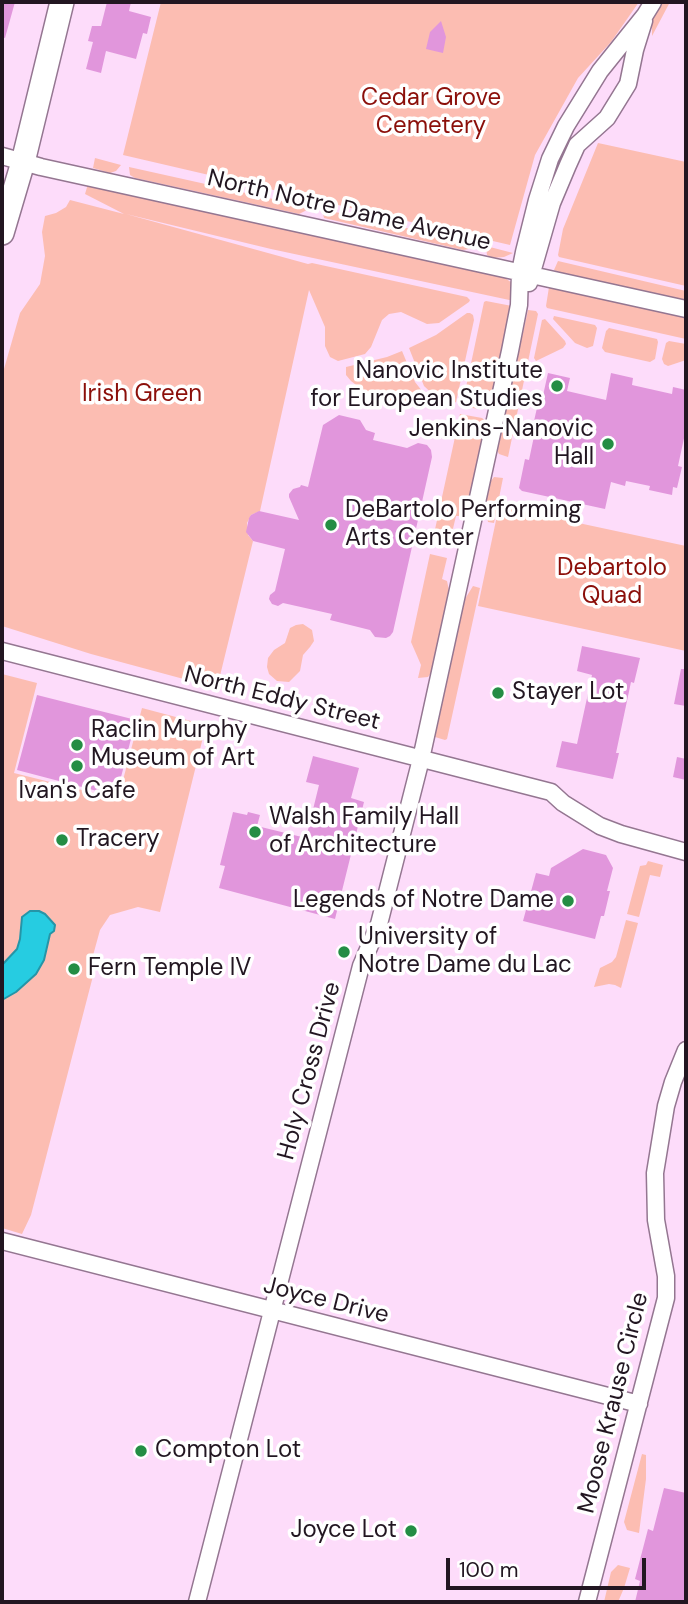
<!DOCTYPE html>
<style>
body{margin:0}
#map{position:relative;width:688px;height:1604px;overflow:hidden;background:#fddcfa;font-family:"DM Sans",sans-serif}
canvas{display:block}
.frame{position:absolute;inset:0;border:4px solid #221621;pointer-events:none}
.scale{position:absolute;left:446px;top:1558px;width:200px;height:32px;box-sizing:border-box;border:4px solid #221621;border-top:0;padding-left:9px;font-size:21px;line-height:24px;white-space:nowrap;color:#221621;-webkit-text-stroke:5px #fff;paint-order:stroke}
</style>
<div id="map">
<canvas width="688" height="1604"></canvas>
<div class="frame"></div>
<div class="scale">100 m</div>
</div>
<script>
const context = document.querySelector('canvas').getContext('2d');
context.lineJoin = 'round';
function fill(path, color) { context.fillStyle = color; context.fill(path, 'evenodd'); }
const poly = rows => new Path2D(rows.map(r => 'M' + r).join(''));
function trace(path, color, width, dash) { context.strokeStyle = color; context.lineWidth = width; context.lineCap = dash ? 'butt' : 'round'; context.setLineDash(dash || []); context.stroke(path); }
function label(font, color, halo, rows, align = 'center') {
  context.font = font + ' "DM Sans",sans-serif'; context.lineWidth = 7; context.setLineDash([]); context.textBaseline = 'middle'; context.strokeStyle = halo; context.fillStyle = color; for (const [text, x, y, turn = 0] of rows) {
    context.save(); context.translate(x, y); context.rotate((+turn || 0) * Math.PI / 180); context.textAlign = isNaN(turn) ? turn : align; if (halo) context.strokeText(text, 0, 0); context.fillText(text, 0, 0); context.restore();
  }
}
fill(poly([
 [161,2,639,2,611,42,578,78,535,155,510,245,123,155],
 [662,2,670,2,652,36,652,18],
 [598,143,686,162,686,286,559,257,558,255,563,229],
 [95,158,121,165,116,171,110,173,93,168],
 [129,167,309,207,307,210,299,214,135,178,130,175],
 [88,184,501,275,512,283,514,301,271,249,126,214,308,264,312,263,467,297,470,300,469,302,439,323,427,324,401,312,389,314,382,320,371,347,365,354,338,361,330,357,325,346,325,327,309,290,260,511,251,515,247,523,248,535,253,541,217,688,91,654,2,626,2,376,20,313,40,284,45,256,42,232,45,216,56,213,66,207,70,200,124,214,85,194],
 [322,209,477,244,475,248,463,250,324,218],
 [486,246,513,253,504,257,492,258,487,255],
 [558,261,686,291,686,301,557,272,554,270],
 [549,287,686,317,686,339,547,308,546,306],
 [486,301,512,306,491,405,483,409,478,409,462,406,484,302],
 [528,310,536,311,538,314,508,457,499,454,497,450],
 [467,313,470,313,473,315,474,320,456,402,454,403,440,401,424,386,409,348,436,335],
 [554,316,595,325,597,328,593,346,587,348,575,343,553,319],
 [545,319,565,341,566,344,563,348,536,361,534,358,542,320],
 [609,328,657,339,658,342,655,359,650,362,605,352,602,348,606,331],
 [669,341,686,344,686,360,668,366,664,364,662,359,666,343],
 [402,351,415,382,426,396,425,400,398,403,388,401,369,394,360,388,351,381,346,375,346,367,387,357],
 [460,414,482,418,488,423,468,507,461,516,456,516,451,537,434,534],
 [494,477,503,478,494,523,488,522,485,507,491,481],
 [499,506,686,546,686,651,478,606],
 [430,554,447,558,442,579,447,581,450,595,434,669,428,677,418,678,421,665,411,642],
 [473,586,480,588,447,739,445,740,435,737,465,599],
 [303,624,312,630,314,641,310,647,303,655,300,671,289,682,277,681,269,674,267,667,268,658,274,650,285,643,290,628,296,625],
 [2,674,37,683,14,773,118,799,142,708,206,725,160,912,138,907,110,915,100,930,89,970,93,976,31,1215,22,1234,2,1228],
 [648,861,663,865,660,877,650,875,639,917,627,914,640,866,646,865],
 [626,920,638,923,621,988,615,985,609,984,594,987,600,968,612,962,616,957],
 [642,1454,646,1455,646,1479,639,1533,627,1530,624,1522],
 [618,1565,630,1568,624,1588,618,1602,604,1602,611,1572]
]), '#fcbdb2');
const water = poly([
 [30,911,39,911,45,914,55,925,54,931,50,934,44,960,36,974,16,992,2,1000,2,965,17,949,20,939,22,917,30,911]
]);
fill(water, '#26cce1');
trace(water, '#2595a7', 2);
fill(poly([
 [2,2,15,2,5,38,2,37],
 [107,2,131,2,129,11,151,17,147,34,143,33,136,59,106,51,101,73,86,69,93,42,88,41,92,26,101,26],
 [441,21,446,37,443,53,426,49,430,32],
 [548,373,570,378,567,391,606,400,611,373,633,378,632,385,672,394,673,387,686,390,686,429,678,466,682,467,677,488,673,487,672,495,649,490,650,486,626,481,625,486,611,482,605,509,522,491,519,488,525,459,529,460,537,422,534,421,539,399,542,400],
 [339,415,360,420,366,430,375,433,373,440,407,448,418,443,427,445,431,450,432,457,393,632,390,636,386,638,375,637,370,630,330,620,332,614,283,603,278,606,272,604,269,599,270,595,275,591,285,549,253,541,246,532,249,518,251,515,259,511,299,520,289,497,289,494,293,489,300,487,301,485,308,487,323,425],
 [582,646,640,658,634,683,631,682,616,753,619,753,613,779,556,767,562,741,577,744,592,675,577,671],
 [681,669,686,669,686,706,674,704],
 [37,695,136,720,116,796,17,770],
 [313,756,359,768,351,798,364,802,335,919,219,888,225,866,220,865,233,812,247,815,248,812,260,815,257,826,306,838,319,785,306,782],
 [677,757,686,759,686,780,673,777],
 [583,849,606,855,613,868,607,891,610,891,604,916,601,916,595,939,523,921,536,873,549,876,551,868],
 [664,1488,686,1493,686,1602,635,1602,640,1581,635,1579,648,1529,653,1531]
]), '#e196dc');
const street = poly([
 [2,156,41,167,686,309],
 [529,283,552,203,568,165,577,145,607,118,628,84,635,50,644,21],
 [2,651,551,792,563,803,600,826,621,834,686,852],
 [2,1241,639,1404],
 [197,1602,361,966,379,924,421,759,510,351,519,305,520,272,524,252,537,200,550,159,566,126,600,71,645,15,653,2],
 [587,1602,666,1298,666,1276,656,1220,655,1173,666,1106,673,1082,686,1050]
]);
const secondary = poly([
 [2,233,23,162,62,2]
]);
trace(street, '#947691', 19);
trace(secondary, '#947691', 26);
trace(street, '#fff', 16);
trace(secondary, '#fff', 23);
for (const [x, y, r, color] of [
 [557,386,7,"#248d44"],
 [608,444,7,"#248d44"],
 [331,525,7,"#248d44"],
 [498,693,7,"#248d44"],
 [77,745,7,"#248d44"],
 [77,766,7,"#248d44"],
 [255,832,7,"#248d44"],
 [62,840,7,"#248d44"],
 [568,901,7,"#248d44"],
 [344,952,7,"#248d44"],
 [74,969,7,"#248d44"],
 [141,1451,7,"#248d44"],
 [411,1531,7,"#248d44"]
]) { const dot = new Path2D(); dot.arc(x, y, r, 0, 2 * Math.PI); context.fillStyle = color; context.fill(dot); trace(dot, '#fff', 2.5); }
label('24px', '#8b0f0a', '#fff', [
 ["Cedar Grove",431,99],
 ["Cemetery",431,127],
 ["Irish Green",142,395],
 ["Debartolo",612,569],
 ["Quad",612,597]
]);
label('24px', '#221621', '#fff', [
 ["North Notre Dame Avenue",349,211,13],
 ["North Eddy Street",282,699,14],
 ["Holy Cross Drive",310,1071,-75],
 ["Joyce Drive",326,1301,14],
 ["Moose Krause Circle",614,1403,-76]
]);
label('24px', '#221621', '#fff', [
 ["Nanovic Institute",543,372,"right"],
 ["for European Studies",543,400,"right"],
 ["Jenkins-Nanovic",594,430,"right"],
 ["Hall",594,458,"right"],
 ["DeBartolo Performing",345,511],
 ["Arts Center",345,539],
 ["Stayer Lot",512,693],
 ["Raclin Murphy",91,731],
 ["Museum of Art",91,759],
 ["Ivan's Cafe",77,792,"center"],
 ["Walsh Family Hall",269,818],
 ["of Architecture",269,846],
 ["Tracery",76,840],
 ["Legends of Notre Dame",554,901,"right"],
 ["University of",358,938],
 ["Notre Dame du Lac",358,966],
 ["Fern Temple IV",88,969],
 ["Compton Lot",155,1451],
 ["Joyce Lot",397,1531,"right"]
], 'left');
</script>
